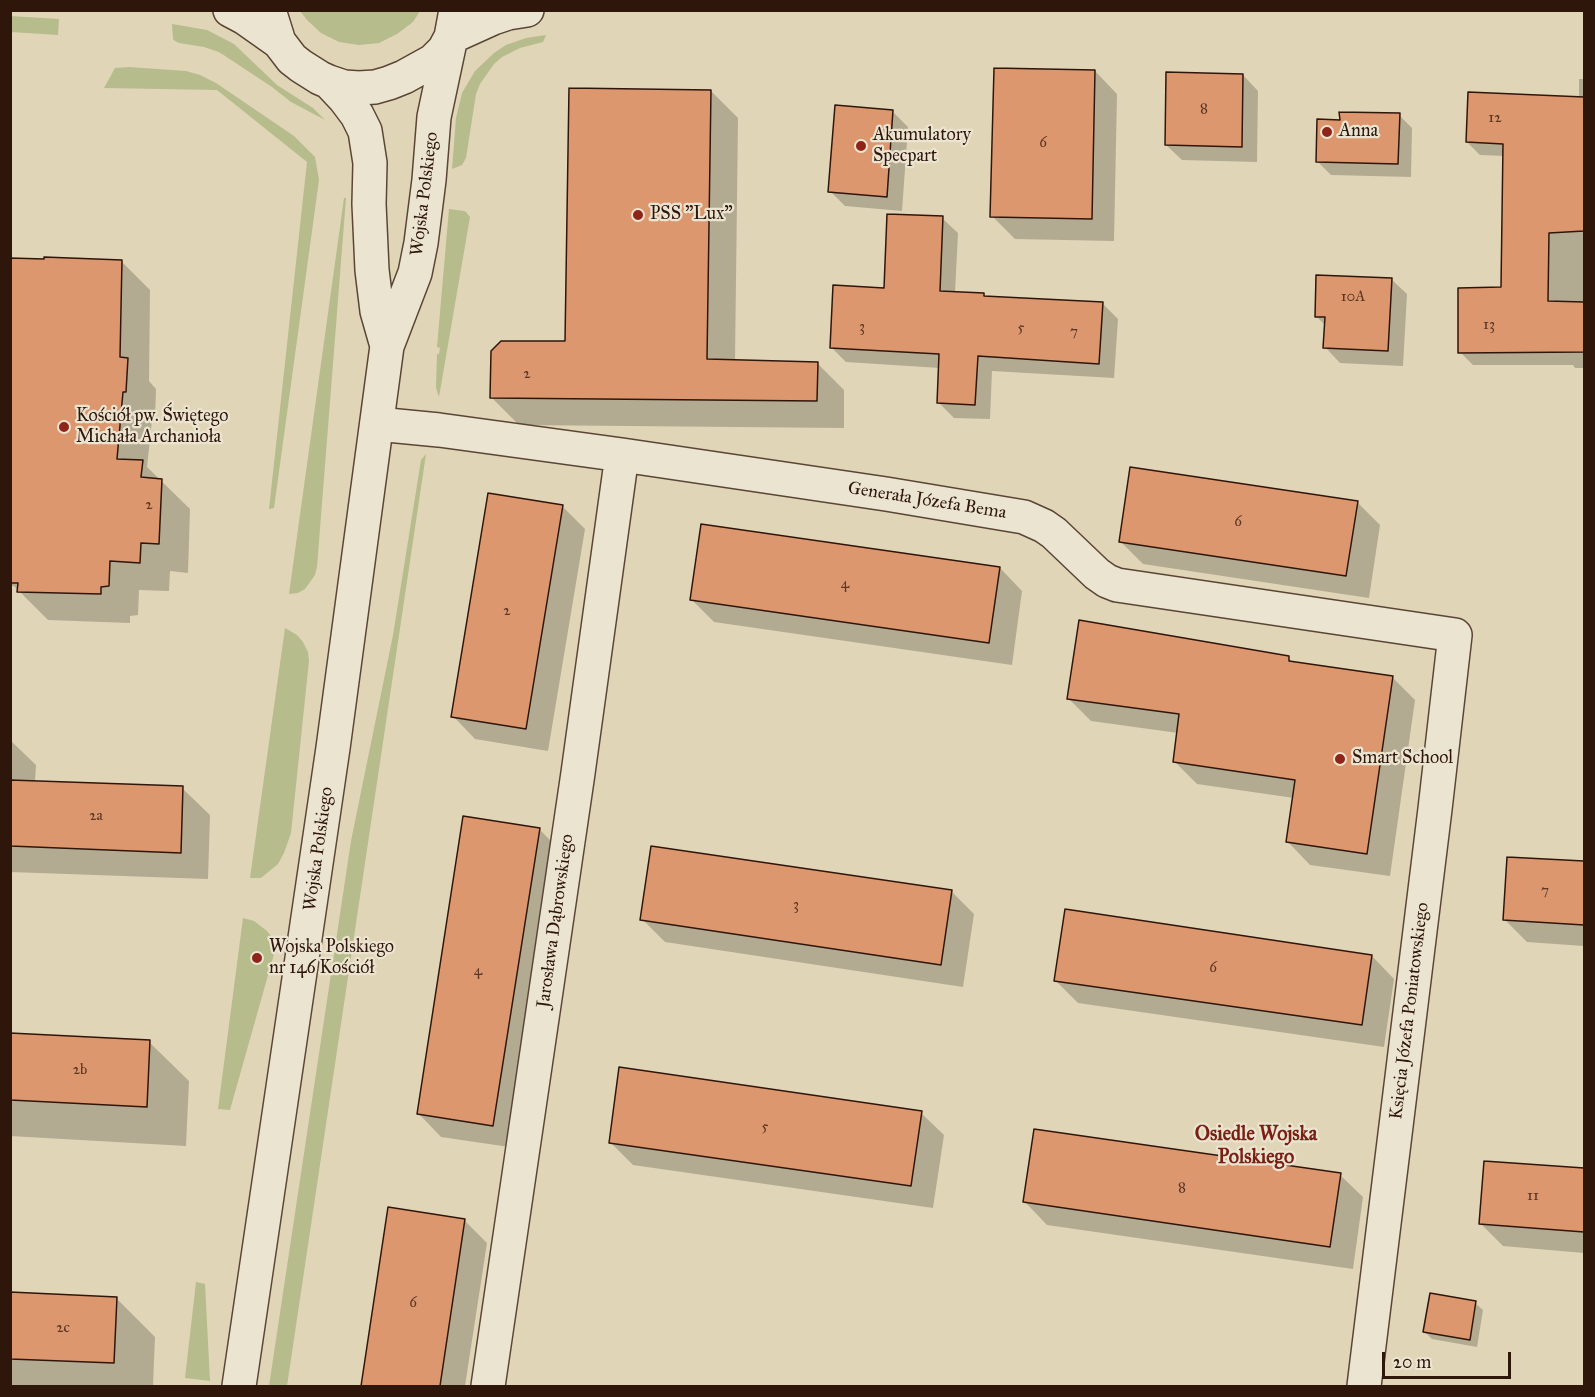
<!DOCTYPE html>
<meta charset="utf-8">
<style>
body{margin:0}
#map{position:relative;width:1595px;height:1397px;overflow:hidden;background:#e0d5b7;font-family:"IM FELL Great Primer",serif}
canvas{display:block}
.frame{position:absolute;inset:0;border:12px solid #2f160b;pointer-events:none}
.scale{position:absolute;left:1382px;top:1352px;width:129px;height:27px;box-sizing:border-box;border:3px solid #2f160b;border-top:0;padding-left:8px;font-size:18px;line-height:21px;white-space:nowrap;color:#2f160b;-webkit-text-stroke:4px #ebe4d0;paint-order:stroke}
</style>
<div id="map">
<canvas width="1595" height="1397"></canvas>
<div class="frame"></div>
<div class="scale">20 m</div>
</div>
<script>
const context = document.querySelector('canvas').getContext('2d');
context.lineJoin = 'round';
function fill(path, color) { context.fillStyle = color; context.fill(path, 'evenodd'); }
const poly = rows => new Path2D(rows.map(r => 'M' + r).join(''));
function trace(path, color, width, dash) { context.strokeStyle = color; context.lineWidth = width; context.lineCap = dash ? 'butt' : 'round'; context.setLineDash(dash || []); context.stroke(path); }
function label(font, color, halo, rows, align = 'center') {
  context.font = font + ' "IM FELL Great Primer",serif'; context.lineWidth = 4.5; context.setLineDash([]); context.textBaseline = 'middle'; context.strokeStyle = halo; context.fillStyle = color; for (const [text, x, y, turn = 0] of rows) {
    context.save(); context.translate(x, y); context.rotate((+turn || 0) * Math.PI / 180); context.textAlign = isNaN(turn) ? turn : align; if (halo) context.strokeText(text, 0, 0); context.fillText(text, 0, 0); context.restore();
  }
}
fill(poly([
 [300,11,420,11,413,22,397,34,379,43,359,45,339,42,321,33,307,20],
 [10,16,59,19,58,35,11,32],
 [172,24,207,30,234,44,277,85,313,108,325,120,291,102,272,87,219,52,204,47,179,43,175,41,173,39],
 [546,35,543,42,520,48,502,57,494,64,480,84,476,94,466,158,462,165,452,169,456,118,462,93,475,71,494,53,506,45,526,38],
 [129,67,186,71,200,75,216,83,294,136,315,157,319,180,274,508,269,509,307,162,217,90,104,88,115,68],
 [344,198,346,198,317,567,315,575,305,589,298,593,289,594],
 [449,209,464,211,466,212,470,217,439,397,436,388,437,354,439,354,440,348,437,347],
 [426,454,287,1386,269,1386,351,841,393,635,421,460],
 [285,628,297,635,303,642,308,652,309,661,291,833,284,853,278,864,261,878,250,878],
 [243,918,254,921,267,931,272,937,274,954,230,1110,218,1109],
 [196,1282,205,1284,210,1381,185,1378]
]), '#b6bc8c');
fill(poly([
 [1095,71,1117,94,1114,241,1015,239,992,216],
 [1243,75,1258,91,1257,162,1182,160,1166,145],
 [1579,79,1584,79,1584,368,1575,368,1573,365,1473,365,1460,352,1503,289,1505,156,1480,155,1467,142,1579,98],
 [711,91,738,118,735,361,817,363,844,390,844,428,519,425,491,397,566,343],
 [892,111,908,127,902,211,845,206,830,191],
 [1399,115,1412,128,1411,177,1331,175,1318,162,1341,121],
 [942,218,958,233,955,293,983,294,986,297,1102,303,1118,319,1114,378,992,371,990,419,954,418,938,402,940,368,846,362,831,347,886,290],
 [10,259,121,261,150,290,149,381,156,389,155,420,152,420,147,467,190,509,188,573,170,571,169,591,139,590,138,615,130,616,130,623,48,620,14,586,10,586],
 [1391,279,1407,294,1403,366,1340,363,1325,347,1326,326,1316,316],
 [1357,502,1380,525,1369,598,1143,564,1121,542],
 [562,506,585,529,548,751,475,739,453,716],
 [1000,568,1022,591,1012,665,714,622,692,600],
 [1288,658,1294,663,1392,677,1415,700,1390,876,1310,865,1288,842,1294,798,1197,784,1174,761,1178,733,1091,721,1069,699],
 [10,740,36,765,35,782,182,788,210,815,208,879,10,872],
 [539,829,562,852,516,1148,441,1137,419,1114],
 [1508,858,1584,863,1584,946,1527,942,1504,919],
 [951,891,974,914,963,987,665,942,642,919],
 [1372,956,1394,979,1384,1047,1078,1003,1055,980],
 [10,1035,149,1042,189,1081,186,1146,10,1136],
 [921,1113,944,1135,933,1208,633,1165,610,1142],
 [1485,1162,1584,1170,1584,1253,1503,1246,1481,1224],
 [1340,1175,1363,1197,1353,1269,1047,1225,1025,1202],
 [389,1209,464,1220,487,1243,465,1386,363,1386],
 [10,1293,116,1298,155,1337,153,1386,10,1386],
 [1475,1303,1483,1310,1477,1347,1432,1339,1425,1332]
]), '#0003');
const building = poly([
 [994,68,1095,70,1092,219,990,217,994,68],
 [1166,72,1243,74,1242,147,1165,145,1166,72],
 [569,88,711,90,707,359,818,362,817,401,490,398,491,351,501,341,565,341,569,88],
 [1468,92,1584,97,1584,231,1549,233,1548,301,1584,302,1584,352,1458,353,1458,288,1501,287,1503,144,1466,142,1468,92],
 [835,105,893,110,887,197,828,192,835,105],
 [1339,112,1400,113,1398,164,1316,162,1317,119,1340,120,1339,112],
 [887,214,943,216,940,291,984,293,984,296,1103,302,1099,364,978,356,975,405,937,403,939,354,830,348,833,285,884,288,887,214],
 [44,257,122,260,120,357,128,358,126,392,123,392,117,459,143,460,141,477,162,479,159,544,141,543,140,563,110,561,109,586,101,587,101,594,17,592,18,583,10,583,10,258,44,259,44,257],
 [1316,275,1392,278,1388,351,1323,348,1325,317,1315,317,1316,275],
 [1130,467,1358,501,1346,576,1119,542,1130,467],
 [488,493,563,505,526,729,451,717,488,493],
 [701,524,1000,567,989,643,690,600,701,524],
 [1079,620,1289,656,1289,661,1393,676,1367,854,1286,842,1295,780,1173,762,1179,714,1067,699,1079,620],
 [10,780,183,786,181,853,10,846,10,780],
 [463,816,540,828,493,1126,417,1114,463,816],
 [651,846,952,890,941,965,640,920,651,846],
 [1507,857,1584,861,1584,925,1503,920,1507,857],
 [1065,909,1372,955,1362,1025,1054,981,1065,909],
 [10,1033,150,1040,147,1107,10,1100,10,1033],
 [619,1067,922,1111,911,1186,609,1143,619,1067],
 [1034,1129,1341,1173,1330,1247,1023,1202,1034,1129],
 [1484,1161,1584,1168,1584,1232,1479,1224,1484,1161],
 [388,1207,465,1219,440,1386,361,1386,388,1207],
 [10,1292,117,1297,114,1363,10,1359,10,1292],
 [1430,1293,1476,1301,1470,1340,1423,1332,1430,1293]
]);
fill(building, '#dd976e');
trace(building, '#2f160b', 1.5);
const minor = poly([
 [377,424,439,430,622,455,886,494,1024,517,1044,526,1054,533,1097,574,1107,581,1117,585,1455,635,1435,809,1364,1386],
 [488,1386,578,773,622,455]
]);
const tertiary = poly([
 [230,10,245,18,279,42],
 [269,10,279,42,292,59,301,66,320,78,329,82,344,87,359,88,375,87,389,83,404,77,433,61,444,50,451,37,456,10],
 [451,37,493,18,508,13,527,10],
 [329,82,345,99,357,115,365,131,370,163,369,204,372,270,377,311,387,346],
 [239,1386,333,748,387,346,415,273,421,243,429,180,434,117,451,37]
]);
trace(minor, '#5b4636', 36);
trace(tertiary, '#5b4636', 36);
trace(minor, '#ebe4d0', 33);
trace(tertiary, '#ebe4d0', 33);
for (const [x, y, r, color] of [
 [1327,132,6,"#8f2418"],
 [861,146,6,"#8f2418"],
 [638,215,6,"#8f2418"],
 [64,427,6,"#8f2418"],
 [1340,759,6,"#8f2418"],
 [257,958,6,"#8f2418"]
]) { const dot = new Path2D(); dot.arc(x, y, r, 0, 2 * Math.PI); context.fillStyle = color; context.fill(dot); trace(dot, '#ebe4d0', 2); }
label('15px', '#5a3624', null, [
 ["8",1204,109],
 ["12",1495,118],
 ["6",1043,143],
 ["10A",1353,297],
 ["13",1489,325],
 ["3",862,327],
 ["5",1021,328],
 ["7",1074,332],
 ["2",527,374],
 ["2",149,505],
 ["6",1238,522],
 ["4",845,584],
 ["2",507,611],
 ["2a",96,816],
 ["7",1545,891],
 ["3",796,905],
 ["6",1213,968],
 ["4",478,971],
 ["2b",80,1070],
 ["5",765,1127],
 ["8",1182,1188],
 ["11",1533,1196],
 ["6",413,1303],
 ["2c",63,1328]
]);
label('18px', '#2f160b', '#ebe4d0', [
 ["Anna",1339,132],
 ["Akumulatory",873,136],
 ["Specpart",873,157],
 ["PSS \"Lux\"",650,215],
 ["Kościół pw. Świętego",76,417],
 ["Michała Archanioła",76,438],
 ["Smart School",1352,759],
 ["Wojska Polskiego",269,948],
 ["nr 146 Kościół",269,969]
], 'left');
label('18px', '#2f160b', '#ebe4d0', [
 ["Wojska Polskiego",425,194,-83],
 ["Generała Józefa Bema",927,501,9],
 ["Wojska Polskiego",319,849,-82],
 ["Jarosława Dąbrowskiego",556,921,-82],
 ["Księcia Józefa Poniatowskiego",1410,1011,-83]
]);
label('bold 20px', '#7a1f14', '#ebe4d0', [
 ["Osiedle Wojska",1256,1135],
 ["Polskiego",1256,1158]
]);
</script>
